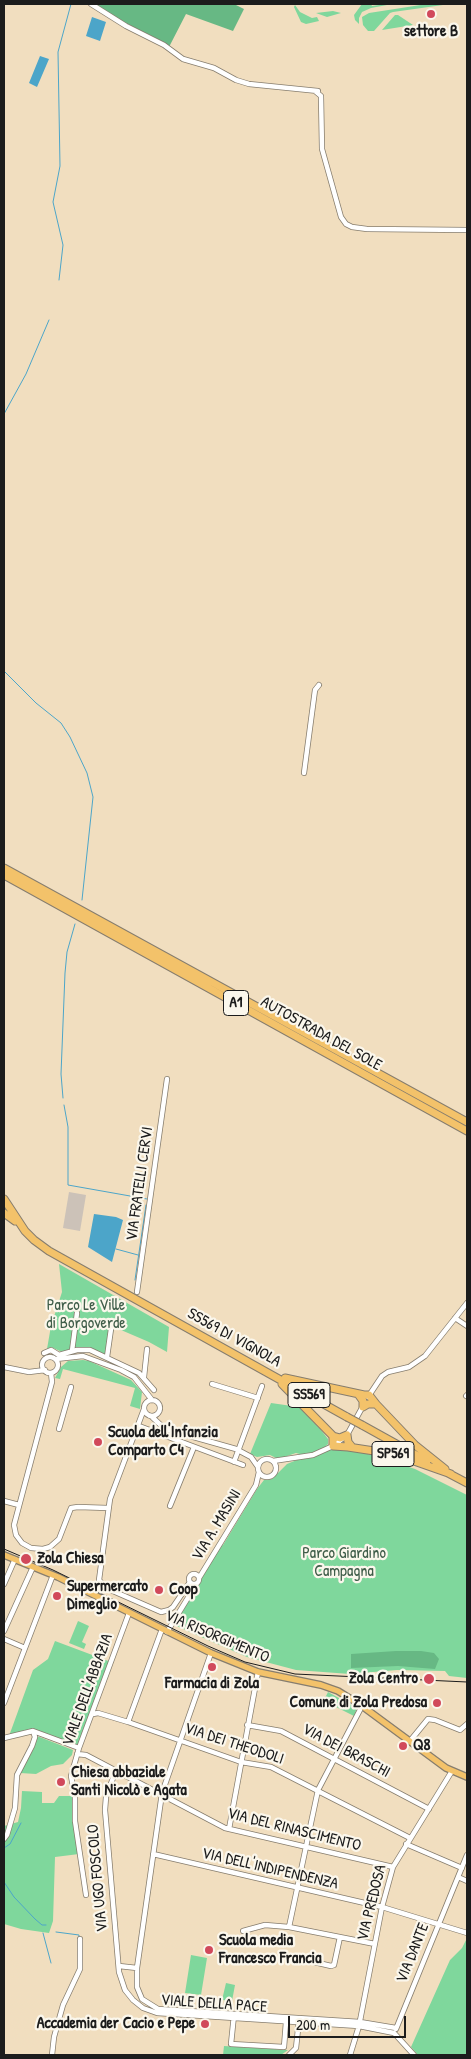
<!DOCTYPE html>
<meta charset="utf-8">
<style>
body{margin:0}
#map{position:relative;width:471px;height:2059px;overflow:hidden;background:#f1debf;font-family:"Patrick Hand",sans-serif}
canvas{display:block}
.frame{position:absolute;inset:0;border:5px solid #1c1c1c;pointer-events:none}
.scale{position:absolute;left:288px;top:2016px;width:118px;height:22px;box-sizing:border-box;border:2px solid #1c1c1c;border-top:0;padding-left:6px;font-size:15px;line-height:18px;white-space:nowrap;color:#1c1c1c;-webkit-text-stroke:4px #fbf7ec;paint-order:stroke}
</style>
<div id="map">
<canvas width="471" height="2059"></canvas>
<div class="frame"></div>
<div class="scale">200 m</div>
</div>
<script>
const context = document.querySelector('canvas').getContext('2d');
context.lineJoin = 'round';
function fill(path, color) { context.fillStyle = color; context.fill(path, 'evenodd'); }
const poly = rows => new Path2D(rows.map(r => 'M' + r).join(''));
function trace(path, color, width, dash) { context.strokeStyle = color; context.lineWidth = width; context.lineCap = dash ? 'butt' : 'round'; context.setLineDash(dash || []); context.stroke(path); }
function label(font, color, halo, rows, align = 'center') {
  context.font = font + ' "Patrick Hand",sans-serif'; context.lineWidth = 4.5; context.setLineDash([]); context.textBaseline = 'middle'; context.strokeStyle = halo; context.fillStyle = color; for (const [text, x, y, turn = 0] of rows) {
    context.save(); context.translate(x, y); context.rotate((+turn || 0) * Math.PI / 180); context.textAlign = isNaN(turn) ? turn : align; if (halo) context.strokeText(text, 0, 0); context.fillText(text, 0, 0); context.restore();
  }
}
fill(poly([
 [69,1192,86,1195,80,1231,63,1228]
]), '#ccc2b8');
fill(poly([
 [362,4,371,4,372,6,379,5,379,4,387,4,387,5,371,8,362,12,359,18,359,24,355,20,354,15],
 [427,4,450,4,393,12,390,13,374,31,368,31,363,25,362,17,369,13],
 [295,5,300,12,312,18,317,17,319,21,306,24,301,22,294,7],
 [333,11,341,13,327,17,316,13],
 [395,15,398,15,413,25,382,30],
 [59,1264,169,1327,167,1352,149,1342,114,1327,109,1356,85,1348,77,1347,62,1352,51,1347,47,1349,51,1326,62,1292],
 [83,1360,89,1361,131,1380,142,1392,140,1409,130,1406,135,1388,63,1369,60,1379,55,1378,61,1367,68,1361],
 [271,1403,299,1407,321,1430,328,1439,328,1444,325,1447,307,1456,296,1453,278,1459,270,1455,257,1457,250,1454],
 [331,1446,372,1455,415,1469,467,1495,467,1678,449,1676,445,1671,397,1670,350,1674,296,1670,247,1657,172,1624,218,1547,223,1545,257,1489,264,1480,272,1479,287,1464],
 [78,1621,89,1626,82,1642,86,1644,84,1649,69,1643],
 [55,1641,111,1662,78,1747,39,1732,9,1736,33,1670,48,1659],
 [328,1692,357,1708,354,1716,330,1704,327,1709,321,1706],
 [37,1736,73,1750,72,1755,63,1764,51,1766,36,1774,20,1773,34,1748],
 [22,1791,42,1792,42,1803,54,1803,59,1796,73,1796,72,1822,76,1822,79,1854,55,1857,53,1921,49,1933,21,1929,4,1924,4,1826,18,1822,21,1808],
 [467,1938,467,2055,418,2055,411,2047,450,1960,462,1948],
 [191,1955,207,1958,201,1995,185,1993],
 [226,1983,235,1985,232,2001,222,2000],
 [224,2046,288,2050,281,2055,216,2055,223,2055]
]), '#7fd79c');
fill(poly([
 [94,4,234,4,244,9,233,31,186,14,169,47,132,28],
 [396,1651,421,1651,434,1653,439,1659,435,1669,398,1666,351,1668,351,1654]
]), '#67b884');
fill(poly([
 [92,17,106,22,100,41,86,36],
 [40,56,49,59,37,87,29,83],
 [94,1214,116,1217,123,1220,112,1262,88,1247]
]), '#4ca5c9');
trace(poly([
 [59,280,63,245,53,202,60,166,58,52,71,4],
 [4,414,26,374,49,320],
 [4,671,36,703,61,723,70,737,87,773,93,797,82,900],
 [63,1098,61,1074,65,973,67,952,75,924],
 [64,1105,68,1127,68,1185,147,1199],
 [116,1249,138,1255],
 [135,1280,146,1205],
 [4,1848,10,1844,21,1823],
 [4,1882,14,1897,35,1919,42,1925,46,1925],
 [56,1932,79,1935,79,1939],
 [43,1933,51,1963]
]), '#4ca5c9', 1);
const minor = poly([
 [91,4,126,26,164,45,183,59,214,68,236,80,249,84,318,91],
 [315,91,321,96,322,149,341,217,346,224,352,227,367,229,467,230],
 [304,773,315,690,319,685],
 [137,1292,167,1079],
 [455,1318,467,1326],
 [72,1351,77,1313],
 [44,1353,51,1350,59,1355,77,1350,90,1350,139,1373,154,1390],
 [107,1357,111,1329],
 '42 1365a8 8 0 1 1 16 0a8 8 0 1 1-16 0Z',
 [56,1359,83,1356,121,1370,134,1377,152,1400],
 [4,1367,29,1372,45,1370],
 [51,1373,52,1382,14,1525,16,1535,22,1543,31,1548,43,1549,50,1547,59,1539,71,1508,78,1507,108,1508],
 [144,1377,147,1349],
 [212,1384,258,1398],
 [466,1396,467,1395],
 [368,1397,382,1376,388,1372,409,1367,425,1356,467,1303],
 '144 1408a8 8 0 1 1 16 0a8 8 0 1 1-16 0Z',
 [144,1409,110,1499,99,1580,106,1588,161,1612,169,1610,173,1607,190,1582],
 [151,1416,165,1429,236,1449,251,1457,258,1467],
 [139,1426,243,1465],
 [59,1429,71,1387],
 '258 1468a9 9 0 1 1 18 0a9 9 0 1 1-18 0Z',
 [273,1461,313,1455,333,1446,347,1435,363,1406],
 [234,1462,262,1386],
 [4,1501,19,1505],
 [170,1506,194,1447],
 '189 1579a5 5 0 1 1 10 0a5 5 0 1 1-10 0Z',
 [199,1578,256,1485,259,1472],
 [4,1584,15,1559],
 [4,1631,33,1567],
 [167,1632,197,1583],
 [4,1639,25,1648],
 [211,1653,162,1793,137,1968,137,1987,142,1999,158,2009,360,2022,396,2028],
 [4,1703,53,1575],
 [93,1714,98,1713,128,1722,241,1762,271,1767,410,1838],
 [128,1722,162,1629],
 [247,1725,281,1731,429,1809],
 [4,1738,33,1731,79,1748],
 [410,1741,428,1719,435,1720,460,1730,467,1724],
 [77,1754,86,1755,225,1828,393,1867],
 [116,1770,106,1797,105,1810,119,1972,125,1990,133,2000,143,2008,157,2013,359,2026,394,2033],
 [229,1829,258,1672],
 [4,1839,7,1835,15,1808,17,1775,32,1746,35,1737,33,1731],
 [406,1844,462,1868],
 [153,1854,382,1907,467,1933],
 [458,1877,467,1881],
 [86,1895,75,1821,75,1797,71,1776,79,1748,129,1613],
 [289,1927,318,1790,362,1706],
 [243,1931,265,1925,289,1927,375,1944],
 [314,1962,331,1966,334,1965,340,1937],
 [119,1966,137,1968],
 [234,2015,231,2044,284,2047,286,2022],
 [396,2029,467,1855],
 [394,2033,414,2055],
 [52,2055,54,2037,63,2005,80,1969,80,1939],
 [289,2055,296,2048,299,2020],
 [350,2055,359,2026,382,1907,393,1867,452,1771]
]);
const major = poly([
 [4,1555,58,1577,211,1653,258,1672,321,1685,338,1691,362,1706,446,1768,467,1777]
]);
const highway = poly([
 [4,868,467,1122],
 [4,875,467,1131],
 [4,1199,25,1231,34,1240,49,1251,347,1417],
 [4,1213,15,1221],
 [285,1378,364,1395,369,1395,376,1404],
 [282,1384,333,1436,340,1438,347,1435,348,1442,352,1447],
 [358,1394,363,1401,363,1407,368,1404,376,1404,415,1445,445,1469],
 [362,1425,427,1461],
 [333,1436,333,1446,348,1447,394,1454,451,1474],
 [448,1473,467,1483]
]);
trace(minor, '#867d6e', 6);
trace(major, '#867d6e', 8);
trace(highway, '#867d6e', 9);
trace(minor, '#fff', 4.5);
trace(major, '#f3c26a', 5.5);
trace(highway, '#f3c26a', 7);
trace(poly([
 [4,1549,53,1570,208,1646,245,1662,295,1674,467,1682]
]), '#1c1c1c', 1);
const highwayBridge = poly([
 [347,1417,362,1425]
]);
trace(highwayBridge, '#867d6e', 9, []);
trace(highwayBridge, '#f3c26a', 7);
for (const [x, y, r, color] of [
 [431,14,5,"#d1495b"],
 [98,1442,5,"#d1495b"],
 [26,1559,6,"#d1495b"],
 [159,1590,5,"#d1495b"],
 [57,1596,5,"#d1495b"],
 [212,1667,5,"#d1495b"],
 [429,1679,6,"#d1495b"],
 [437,1703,5,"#d1495b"],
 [403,1746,5,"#d1495b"],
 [61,1782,5,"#d1495b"],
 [209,1950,5,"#d1495b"],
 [205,2024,5,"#d1495b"]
]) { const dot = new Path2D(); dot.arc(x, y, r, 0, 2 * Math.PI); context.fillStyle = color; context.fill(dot); trace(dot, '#fbf7ec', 2); }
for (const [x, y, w] of [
 [236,1003,25],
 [309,1395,42],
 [393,1454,42]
]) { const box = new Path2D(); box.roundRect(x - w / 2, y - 12.5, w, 25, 4); context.fillStyle = '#fbf7ec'; context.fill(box); trace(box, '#1c1c1c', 1); }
label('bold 15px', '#1c1c1c', null, [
 ["A1",236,1003],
 ["SS569",309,1395],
 ["SP569",393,1454]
]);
label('bold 16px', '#1c1c1c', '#fbf7ec', [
 ["settore B",431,32,"center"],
 ["Scuola dell'Infanzia",108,1433],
 ["Comparto C4",108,1451],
 ["Zola Chiesa",37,1559],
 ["Supermercato",67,1587],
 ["Dimeglio",67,1605],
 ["Coop",169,1590],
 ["Zola Centro",418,1679,"right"],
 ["Farmacia di Zola",212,1684,"center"],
 ["Comune di Zola Predosa",427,1703,"right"],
 ["Q8",413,1746],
 ["Chiesa abbaziale",71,1773],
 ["Santi Nicolò e Agata",71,1791],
 ["Scuola media",219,1941],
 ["Francesco Francia",219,1959],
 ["Accademia der Cacio e Pepe",195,2024,"right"]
], 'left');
label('16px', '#1c1c1c', '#fbf7ec', [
 ["AUTOSTRADA DEL SOLE",321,1034,29],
 ["VIA FRATELLI CERVI",140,1184,-82],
 ["SS569 DI VIGNOLA",234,1338,29],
 ["VIA A. MASINI",217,1525,-59],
 ["VIA RISORGIMENTO",217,1637,23],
 ["VIALE DELL'ABBAZIA",88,1690,-70],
 ["VIA DEI THEODOLI",234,1744,18],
 ["VIA DEI BRASCHI",346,1751,28],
 ["VIA DEL RINASCIMENTO",294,1830,14],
 ["VIA DELL'INDIPENDENZA",270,1869,13],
 ["VIA UGO FOSCOLO",98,1878,-95],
 ["VIA PREDOSA",372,1903,-76],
 ["VIA DANTE",413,1953,-68],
 ["VIALE DELLA PACE",214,2004,4]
]);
label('16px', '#3f5d49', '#fbf7ec', [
 ["Parco Le Ville",86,1306],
 ["di Borgoverde",86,1324],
 ["Parco Giardino",344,1554],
 ["Campagna",344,1572]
]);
</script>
